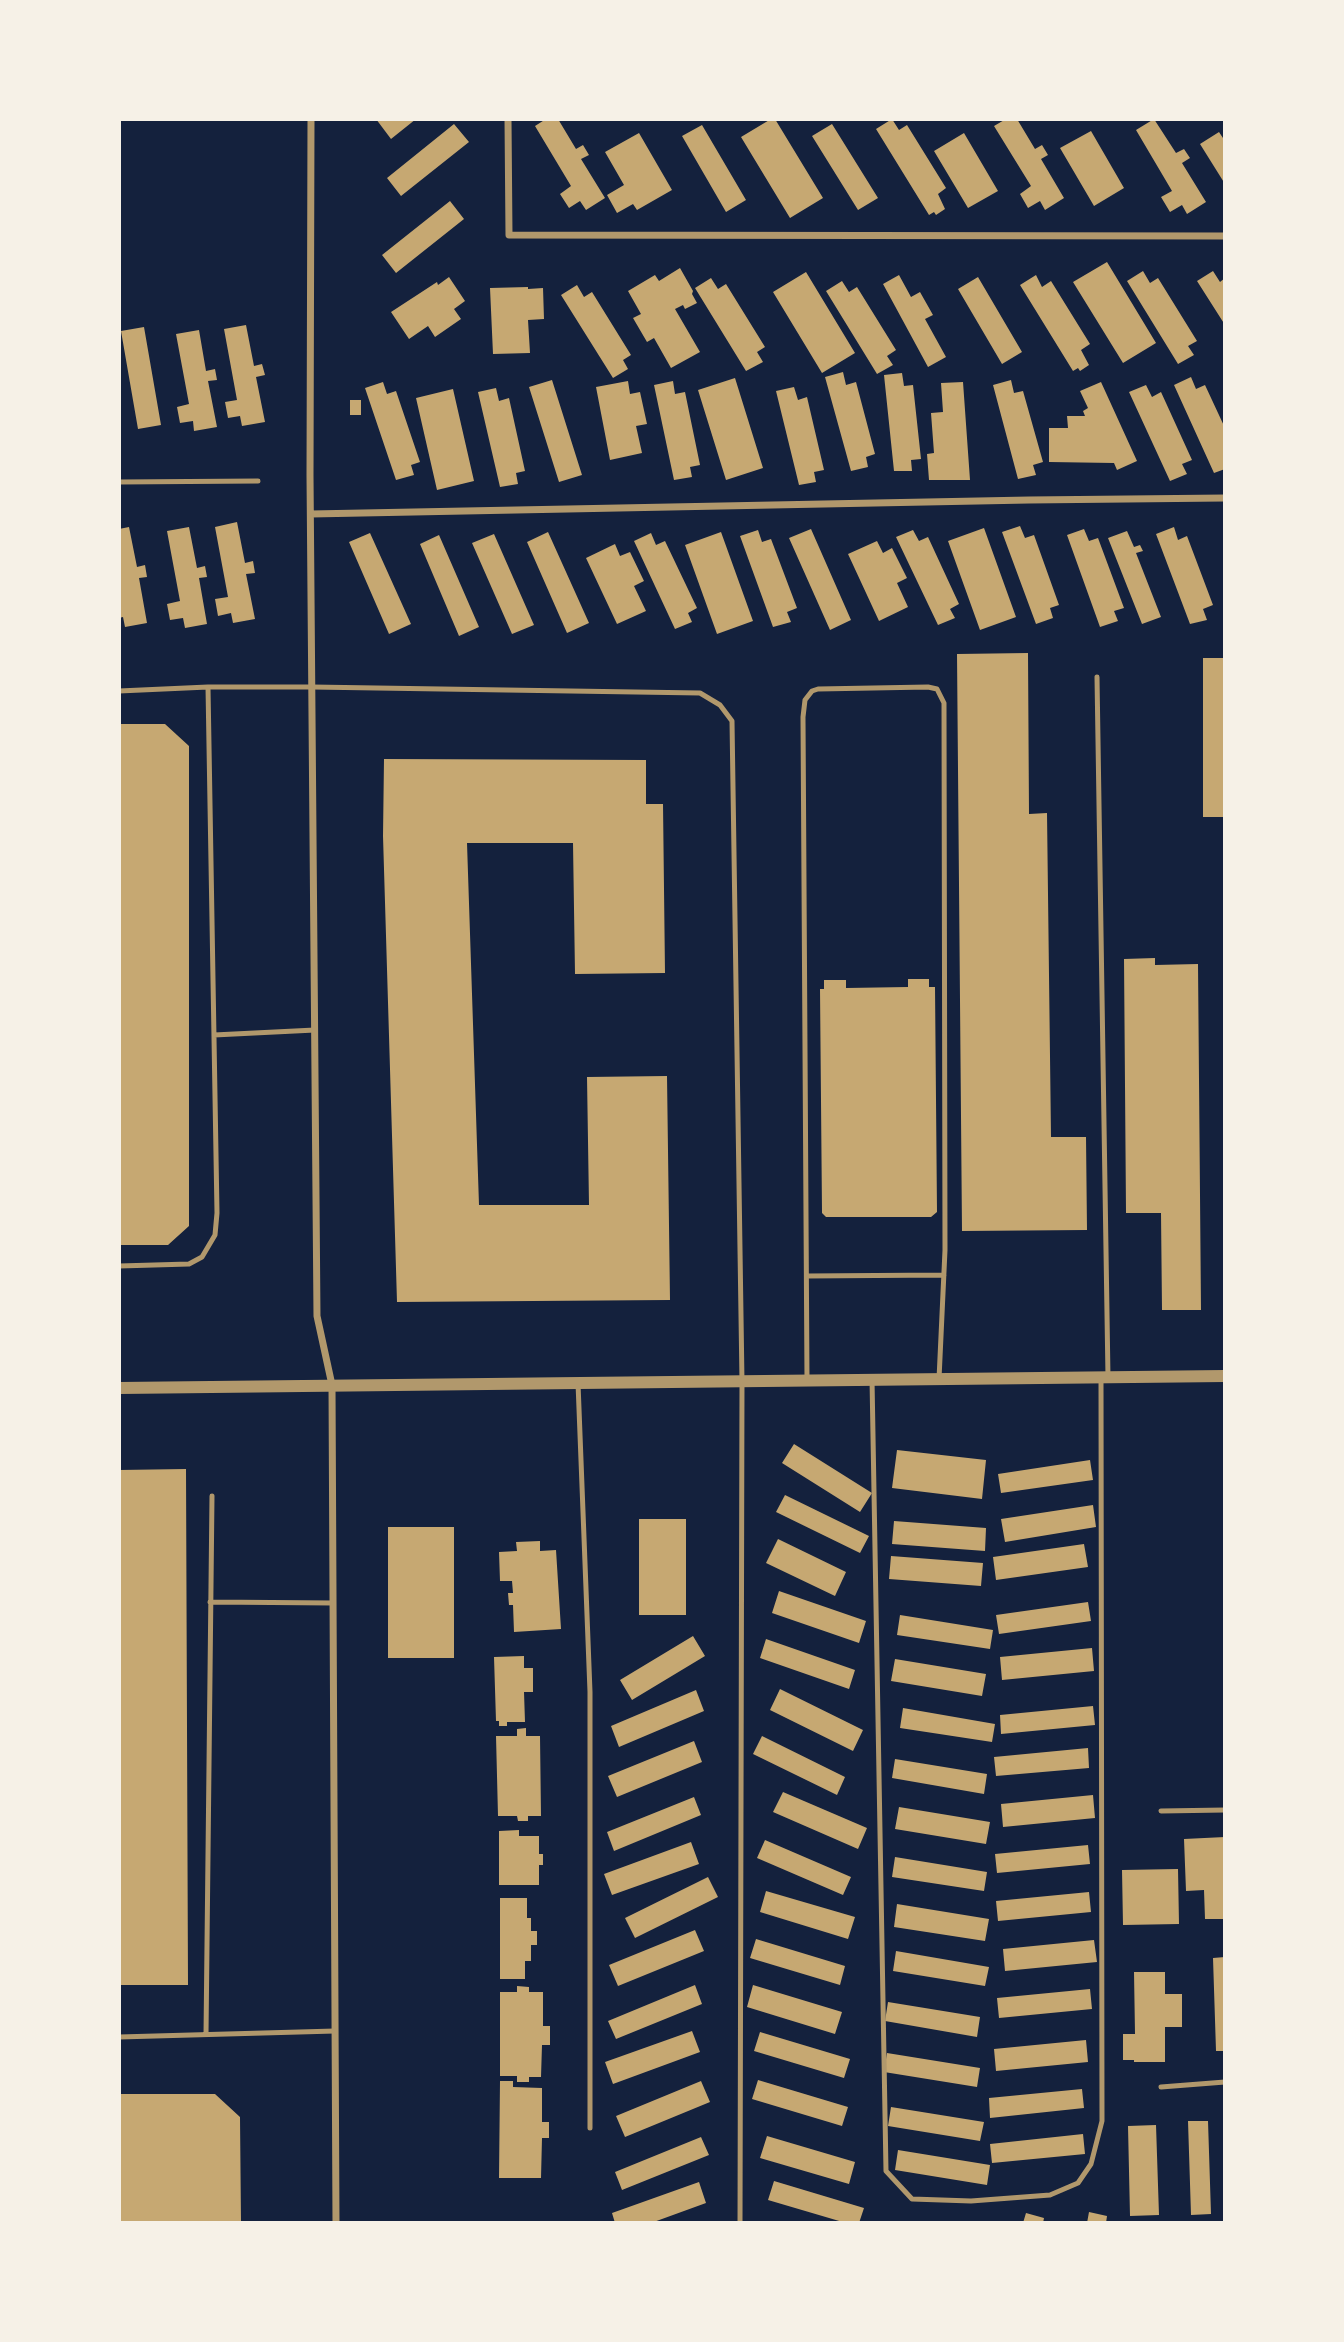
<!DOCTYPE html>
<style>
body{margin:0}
#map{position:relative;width:1344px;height:2342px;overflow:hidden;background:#14213d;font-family:"Titillium Web",sans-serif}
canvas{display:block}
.frame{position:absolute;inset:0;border:121px solid #f6f1e7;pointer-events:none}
</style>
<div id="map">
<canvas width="1344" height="2342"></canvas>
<div class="frame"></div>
</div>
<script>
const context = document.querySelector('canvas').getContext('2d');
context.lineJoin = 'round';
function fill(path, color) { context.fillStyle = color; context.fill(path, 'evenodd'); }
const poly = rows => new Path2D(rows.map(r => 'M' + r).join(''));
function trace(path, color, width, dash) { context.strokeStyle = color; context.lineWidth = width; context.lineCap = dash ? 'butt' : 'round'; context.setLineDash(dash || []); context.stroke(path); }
fill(poly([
 [376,119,416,119,391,139],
 [546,119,558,119,576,149,583,145,589,155,581,159,605,198,586,210,580,201,569,208,560,194,571,186,535,126],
 [771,119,775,119,823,198,790,218,741,137],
 [892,119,899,130,907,125,946,188,938,194,945,209,936,215,934,212,929,215,876,129],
 [1006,119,1017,119,1035,149,1042,145,1048,155,1041,159,1064,198,1045,210,1040,201,1028,208,1020,194,1031,186,994,126],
 [1154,119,1176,153,1184,149,1190,158,1182,163,1206,202,1187,214,1182,205,1170,212,1161,197,1172,191,1136,130],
 [454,124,469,142,401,196,387,178],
 [832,124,878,198,858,210,812,136],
 [702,125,746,200,726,212,682,136],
 [1091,131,1124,188,1094,206,1060,148],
 [1219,132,1225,141,1225,184,1200,144],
 [639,133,672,190,637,210,633,204,617,213,607,195,624,185,605,152],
 [964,133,998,191,968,208,934,151],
 [450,201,464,219,396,273,382,255],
 [1107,262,1156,343,1123,363,1073,282],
 [680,268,693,291,692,294,697,303,685,309,683,305,675,309,700,352,671,368,654,338,647,342,633,318,641,314,628,291,655,275,659,281],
 [1143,271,1150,283,1158,278,1197,341,1188,346,1194,355,1178,364,1127,281],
 [1213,271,1220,282,1225,278,1225,325,1197,281],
 [806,272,855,353,822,373,773,292],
 [899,275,911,297,920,292,933,315,925,319,946,357,928,367,883,284],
 [1036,275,1042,287,1051,281,1090,344,1081,350,1089,365,1080,371,1078,368,1073,371,1020,285],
 [449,277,465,301,454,309,461,319,435,337,428,326,409,339,391,312,437,282,438,285],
 [978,277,1022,352,1002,364,958,289],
 [711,278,718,289,726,284,765,347,757,352,763,362,746,371,695,288],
 [842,281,849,292,857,287,896,350,887,356,893,365,877,374,826,291],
 [577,285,584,297,592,292,631,355,623,360,628,369,613,378,561,295],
 [528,287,528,289,543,288,544,319,528,320,530,353,493,354,490,288],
 [246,325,254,366,262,364,265,375,256,377,265,422,242,426,240,416,228,418,225,402,237,400,224,329],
 [144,327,161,425,138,429,121,331],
 [199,330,206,371,215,369,217,380,208,381,217,427,194,431,193,421,180,423,177,407,189,404,176,334],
 [843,372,846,385,856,382,875,454,866,457,868,467,851,471,825,377],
 [902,373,904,386,913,385,921,459,911,460,912,471,894,471,884,375],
 [1191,377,1196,389,1205,385,1225,428,1225,469,1214,473,1174,385],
 [735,378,763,468,726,480,698,390],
 [552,380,582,475,559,482,529,387],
 [1011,380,1014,393,1023,391,1043,462,1033,465,1036,475,1018,479,993,385],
 [628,381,630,394,640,392,647,424,636,426,642,453,610,460,596,387],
 [673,381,675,394,685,392,700,465,690,467,692,477,674,480,654,385],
 [383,382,387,394,396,391,420,462,411,465,414,475,396,480,365,388],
 [963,382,970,480,929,480,927,454,934,453,931,413,943,412,941,383],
 [1101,382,1137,461,1117,470,1114,463,1049,462,1049,428,1068,428,1067,416,1085,416,1083,411,1088,408,1080,391],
 [1146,385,1152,397,1161,392,1192,460,1182,464,1187,474,1170,481,1129,392],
 [794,387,798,400,807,397,824,470,814,472,816,482,799,485,776,391],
 [496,388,499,401,509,398,525,471,516,473,518,484,500,487,478,392],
 [453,389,474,481,437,490,416,398],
 [350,400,361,400,361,415,350,415],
 [237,522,245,563,253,561,255,573,246,574,255,619,233,623,231,613,218,616,215,599,228,597,215,527],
 [1020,526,1025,538,1034,535,1059,605,1050,608,1053,618,1036,624,1002,532],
 [129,527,137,567,145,565,147,577,139,578,147,623,125,627,123,617,119,618,119,529],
 [189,527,197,568,205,566,207,577,199,578,207,624,185,628,183,618,170,620,167,604,180,601,167,531],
 [1174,527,1178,540,1187,536,1213,605,1203,609,1207,620,1190,624,1156,534],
 [984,528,1016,617,980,630,948,541],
 [811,529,851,620,830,630,789,538],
 [1084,529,1089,541,1098,538,1124,608,1114,611,1118,621,1100,627,1067,535],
 [758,530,762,542,771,539,797,608,787,612,791,622,773,627,740,536],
 [913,530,919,541,928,537,959,604,950,609,955,618,938,625,896,537],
 [1127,531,1134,547,1140,545,1143,551,1136,553,1161,617,1142,624,1108,538],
 [548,532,589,623,567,633,527,542],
 [721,532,753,621,717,634,685,545],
 [370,533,411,624,389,634,349,542],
 [651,533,656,545,665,541,697,608,688,613,692,622,675,629,634,541],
 [494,534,534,625,512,634,472,543],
 [439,535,479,627,459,636,420,544],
 [877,541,883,553,892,548,907,578,897,583,908,607,879,621,848,554],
 [615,544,620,556,630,552,644,581,634,586,646,611,617,624,586,558],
 [1028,653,1029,814,1047,813,1051,1137,1086,1137,1087,1230,962,1231,957,654],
 [1203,658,1225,658,1225,817,1203,817],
 [119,724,165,724,189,746,189,1226,168,1245,119,1245],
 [384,759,646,760,646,804,663,804,665,973,575,974,573,843,467,843,479,1205,589,1205,587,1077,667,1076,670,1300,397,1302,383,836],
 [1155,958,1155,965,1198,964,1201,1310,1162,1310,1161,1213,1126,1213,1124,959],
 [908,979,929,979,929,987,935,987,937,1212,931,1217,826,1217,822,1213,820,989,824,989,824,980,846,980,846,988,908,987],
 [794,1444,872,1493,860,1512,782,1463],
 [897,1450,986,1460,982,1499,892,1488],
 [1090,1460,1093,1480,1001,1493,998,1474],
 [186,1469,188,1985,119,1985,119,1470],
 [785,1495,869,1536,860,1553,776,1512],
 [1093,1505,1096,1527,1005,1542,1001,1519],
 [639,1519,686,1519,686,1615,639,1615],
 [894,1521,986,1528,985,1551,892,1544],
 [388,1527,454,1527,454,1658,388,1658],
 [778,1539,846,1572,835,1596,766,1563],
 [540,1541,540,1551,556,1550,561,1629,514,1632,513,1605,509,1605,508,1593,513,1593,512,1581,500,1581,499,1552,517,1551,516,1542],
 [1084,1544,1088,1567,996,1580,993,1557],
 [891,1556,983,1563,981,1586,889,1579],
 [779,1591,866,1621,859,1643,772,1613],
 [1088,1602,1091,1621,999,1634,996,1615],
 [900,1615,993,1630,990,1649,897,1635],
 [693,1636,705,1656,632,1700,620,1680],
 [766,1639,855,1670,849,1689,760,1658],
 [1092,1648,1094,1671,1002,1680,1000,1657],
 [524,1656,524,1668,533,1668,533,1692,524,1692,525,1722,507,1722,507,1726,499,1726,499,1721,496,1721,494,1657],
 [895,1659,986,1674,982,1696,891,1681],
 [780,1689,863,1730,853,1751,770,1710],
 [696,1690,704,1711,619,1747,611,1726],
 [1093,1706,1095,1725,1001,1734,1000,1715],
 [903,1708,995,1724,992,1742,900,1728],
 [526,1728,526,1736,540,1736,541,1816,528,1816,528,1821,518,1821,517,1816,498,1816,496,1736,517,1736,517,1729],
 [762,1736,845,1777,837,1795,753,1754],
 [694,1741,702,1762,617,1797,608,1776],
 [1088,1748,1089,1768,996,1776,994,1757],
 [895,1759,987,1774,984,1794,892,1778],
 [783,1792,867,1828,858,1849,773,1812],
 [1093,1795,1095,1818,1003,1827,1001,1804],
 [694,1797,701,1815,614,1851,607,1832],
 [899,1807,990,1822,986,1844,895,1829],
 [519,1830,519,1836,539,1836,539,1854,543,1854,543,1865,539,1865,539,1885,499,1885,499,1831],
 [1225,1837,1225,1919,1205,1919,1204,1890,1186,1891,1184,1839],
 [765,1840,851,1877,843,1895,757,1858],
 [691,1842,699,1864,612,1895,604,1874],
 [1088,1845,1090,1864,997,1873,995,1854],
 [895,1857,987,1872,984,1891,892,1877],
 [1178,1869,1179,1924,1123,1925,1122,1870],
 [708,1877,718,1897,635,1938,625,1918],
 [766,1891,855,1917,848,1939,760,1912],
 [1089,1892,1091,1912,998,1921,996,1901],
 [500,1898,527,1898,527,1918,531,1918,531,1931,537,1931,537,1945,531,1945,531,1961,525,1961,525,1979,500,1979],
 [897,1904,989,1919,985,1941,894,1927],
 [695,1930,704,1951,618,1986,609,1965],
 [756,1939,845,1966,840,1985,750,1958],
 [1094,1940,1097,1962,1005,1971,1003,1949],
 [896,1951,989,1967,985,1986,893,1971],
 [1225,1957,1225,2051,1216,2051,1213,1958],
 [1134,1972,1165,1972,1165,1994,1182,1994,1182,2027,1165,2027,1165,2062,1134,2062,1134,2060,1123,2060,1123,2034,1135,2034],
 [695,1985,702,2004,616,2039,608,2021],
 [753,1985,842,2012,835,2034,747,2007],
 [517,1986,529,1987,529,1992,543,1992,543,2026,550,2026,550,2045,542,2045,541,2077,529,2077,529,2082,517,2082,517,2076,500,2076,500,1992,517,1992],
 [1090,1989,1092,2009,999,2018,997,1998],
 [888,2002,980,2017,977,2037,885,2021],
 [692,2031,700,2052,613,2084,605,2062],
 [760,2032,850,2059,844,2078,754,2051],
 [1086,2040,1088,2062,996,2071,994,2049],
 [887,2053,980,2068,977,2087,884,2072],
 [758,2080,848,2107,842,2126,752,2099],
 [500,2081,513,2081,513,2087,542,2088,542,2122,549,2122,549,2138,542,2138,541,2178,499,2178],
 [701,2081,710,2102,625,2137,616,2116],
 [1082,2089,1084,2108,990,2118,989,2098],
 [119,2094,215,2094,240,2117,241,2223,119,2223],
 [891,2107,984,2122,980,2141,888,2126],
 [1188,2121,1208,2121,1211,2214,1191,2215],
 [1156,2125,1159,2215,1130,2216,1128,2126],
 [1083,2134,1085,2154,992,2163,990,2144],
 [767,2136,855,2162,849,2184,760,2158],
 [701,2137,709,2155,622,2190,615,2172],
 [898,2150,990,2165,987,2185,895,2170],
 [774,2181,864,2208,859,2223,846,2223,768,2200],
 [699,2182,706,2203,651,2223,615,2223,612,2213],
 [1089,2212,1107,2216,1106,2223,1087,2223],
 [1026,2213,1044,2218,1043,2223,1023,2223]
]), '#c6a872');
trace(poly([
 [119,482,258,481],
 [1097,677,1108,1377],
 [119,691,208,687,312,687,700,693,720,705,732,721,742,1381,740,2223],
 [214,1035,315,1030],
 [119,1266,189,1264,202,1257,215,1235,217,1213,208,687],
 [807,1276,944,1275],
 [872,1379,886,2171,912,2199,971,2201,1050,2195,1078,2183,1091,2164,1102,2121,1101,1378],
 [807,1380,803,717,805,700,812,691,818,689,928,687,937,689,944,703,945,1250,939,1379],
 [578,1383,590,1692,590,2128],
 [210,1602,333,1603],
 [1161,1811,1225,1810],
 [206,2034,212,1496],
 [119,2037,335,2031],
 [1161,2087,1225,2082]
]), '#b1986c', 5);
trace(poly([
 [311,119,310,475,317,1316,332,1385,336,2223],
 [508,119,509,235,1225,236],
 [311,514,1029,500,1225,498]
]), '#b1986c', 7);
trace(poly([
 [119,1388,1225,1376]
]), '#b1986c', 12);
</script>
